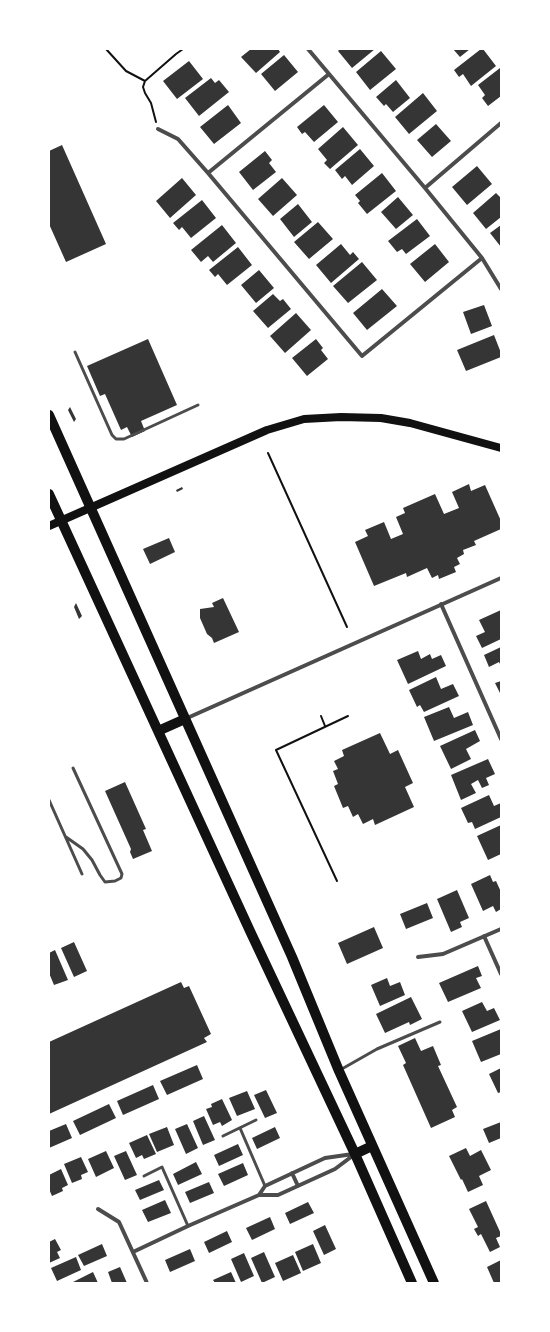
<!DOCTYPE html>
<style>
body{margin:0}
#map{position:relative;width:550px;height:1332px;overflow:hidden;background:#fff;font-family:"DM Sans",sans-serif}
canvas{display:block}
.frame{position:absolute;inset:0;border:50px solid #fff;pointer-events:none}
</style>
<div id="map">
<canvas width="550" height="1332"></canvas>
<div class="frame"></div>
</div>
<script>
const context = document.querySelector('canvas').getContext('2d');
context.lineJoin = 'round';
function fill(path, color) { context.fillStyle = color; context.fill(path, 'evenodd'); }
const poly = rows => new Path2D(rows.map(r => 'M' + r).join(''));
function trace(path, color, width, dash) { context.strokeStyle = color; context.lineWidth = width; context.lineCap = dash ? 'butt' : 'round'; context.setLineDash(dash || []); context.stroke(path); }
fill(poly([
 [251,49,278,49,280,52,256,73,241,57],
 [340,49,375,49,352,68,338,51],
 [453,49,470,49,460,57],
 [481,49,483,49,496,66,471,86,463,74,459,77,454,70],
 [381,51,396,69,370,90,356,72],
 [284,55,298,72,275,91,261,74],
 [189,61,203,79,177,99,163,81],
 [500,68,501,96,488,106,482,98,485,95,478,85],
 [211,78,215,83,219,80,229,92,199,116,185,98],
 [396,80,410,98,393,112,386,104,384,106,376,97],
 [423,93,437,111,409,134,395,117],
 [228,105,241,123,214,144,200,127],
 [324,105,338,122,314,142,305,132,302,134,297,127],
 [436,124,451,141,432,157,417,140],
 [343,127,358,145,330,169,324,163,327,160,318,149],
 [62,145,106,244,66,262,49,224,49,151],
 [360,149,374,166,352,185,345,176,342,179,335,170],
 [265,151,272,160,269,163,276,172,253,190,239,172],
 [477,166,492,184,467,205,452,187],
 [382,173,396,191,367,214,358,203,360,201,355,195],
 [182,178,196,195,170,218,156,201],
 [282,178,297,195,273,216,258,199],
 [496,193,501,198,501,217,486,229,473,213],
 [398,197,413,215,396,229,381,212],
 [202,200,216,218,191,238,182,227,179,230,173,223],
 [298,204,312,222,294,237,280,219],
 [417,219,430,236,406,254,402,249,397,252,388,241],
 [318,222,333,239,309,259,294,242],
 [222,225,236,243,213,262,208,256,201,262,191,250],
 [501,225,501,247,490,233],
 [341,244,350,255,353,252,359,259,331,283,316,265],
 [435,244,449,262,425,282,410,264],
 [238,247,252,265,227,285,218,274,215,277,209,270],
 [362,262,377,280,348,303,333,286],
 [259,270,274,288,256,303,241,285],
 [382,289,397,306,367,330,353,313],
 [273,294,280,301,283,299,291,309,268,328,253,311],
 [484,305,492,326,471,334,463,312],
 [296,313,311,330,285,353,270,336],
 [494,335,501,353,501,357,466,371,457,350],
 [148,339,177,405,141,421,145,431,132,437,127,427,121,430,105,394,100,396,87,366],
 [316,339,323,348,321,350,328,359,307,376,292,358],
 [70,407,76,419,74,422,68,410],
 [469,484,471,491,485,485,501,521,501,529,474,541,476,545,463,550,464,554,457,558,460,564,454,567,456,572,439,579,438,575,432,578,427,568,407,577,406,573,374,586,355,542,368,536,365,530,384,522,391,539,403,534,396,517,405,513,403,508,435,494,444,514,459,508,452,492],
 [182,487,183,489,177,492,176,490],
 [169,538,175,552,150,564,143,549],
 [223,598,239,632,214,643,212,638,207,634,200,618,200,609,214,607,212,603],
 [76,603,82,616,79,619,74,607],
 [501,610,501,639,482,648,476,636,485,632,479,620],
 [501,647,501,666,499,662,489,667,484,655],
 [418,651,421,659,430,654,432,659,441,655,446,666,408,684,397,660],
 [436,677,441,689,453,684,459,696,424,712,420,705,417,707,409,690],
 [501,681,501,695,495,683],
 [449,707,454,718,468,712,473,725,434,741,424,717],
 [475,730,480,741,466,749,471,759,451,769,440,746],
 [380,733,390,754,398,750,413,783,405,787,414,807,375,825,373,819,363,824,358,814,353,817,348,806,343,808,334,786,338,784,333,771,338,769,334,761,344,756,342,750],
 [488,759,495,774,486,778,489,785,482,788,478,780,471,784,476,793,461,800,451,775],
 [125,782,146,829,143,830,152,851,133,859,130,852,131,849,105,791],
 [489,795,494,806,501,803,501,817,475,829,472,822,468,823,461,808],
 [501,825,501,854,488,860,477,836],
 [490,875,493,882,496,881,501,892,501,909,496,912,493,906,483,911,471,884],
 [457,890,469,918,460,922,462,927,451,932,437,899],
 [427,903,433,918,406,929,400,914],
 [374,927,383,948,347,964,338,943],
 [74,942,87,971,74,977,61,948],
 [55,950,68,980,54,985,49,973,49,953],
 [478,966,482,976,476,978,481,988,448,1002,439,983],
 [387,978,390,986,400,982,405,995,380,1006,371,985],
 [181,982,184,988,189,986,211,1034,204,1038,207,1042,49,1114,49,1042],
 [411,997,422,1019,410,1025,409,1022,385,1033,376,1014],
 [482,1002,487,1011,494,1008,500,1020,472,1032,462,1011],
 [501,1029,501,1054,481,1062,472,1041],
 [415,1038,421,1051,433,1046,441,1065,438,1066,457,1107,452,1110,455,1117,431,1128,403,1065,406,1063,398,1046],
 [197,1065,203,1079,167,1095,160,1081],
 [501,1068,501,1092,498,1093,489,1074],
 [153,1085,159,1099,123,1115,117,1101],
 [266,1090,277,1113,265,1118,254,1095],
 [247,1091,255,1109,237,1116,229,1098],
 [222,1099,232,1120,222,1126,220,1122,213,1125,206,1109,212,1107,211,1104],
 [109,1104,116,1118,80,1135,73,1121],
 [204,1116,215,1140,203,1145,193,1121],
 [501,1122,501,1138,489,1143,483,1129],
 [66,1124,72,1138,49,1148,49,1131],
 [187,1124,198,1148,186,1154,175,1129],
 [167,1127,174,1145,157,1152,149,1134],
 [275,1127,280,1138,257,1149,252,1138],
 [147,1135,156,1154,144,1159,142,1155,136,1158,129,1143],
 [238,1144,243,1155,219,1166,214,1155],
 [466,1148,470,1156,481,1150,491,1170,479,1176,483,1185,468,1192,462,1179,461,1180,449,1156],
 [106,1151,114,1168,96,1177,88,1159],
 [126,1151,137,1175,125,1180,114,1156],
 [81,1157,88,1172,81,1175,82,1179,72,1183,64,1164],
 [196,1162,202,1174,178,1185,173,1174],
 [243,1163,248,1175,224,1186,218,1174],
 [61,1169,68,1185,62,1188,63,1191,52,1196,49,1189,49,1175],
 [159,1180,164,1190,140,1200,135,1190],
 [209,1182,214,1193,190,1203,185,1192],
 [165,1200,171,1213,148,1222,142,1210],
 [486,1201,501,1234,501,1236,496,1238,500,1247,490,1252,481,1234,478,1236,474,1229,478,1227,469,1209],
 [308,1202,314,1213,290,1224,285,1213],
 [270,1217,275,1229,252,1240,246,1228],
 [325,1225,336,1249,324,1255,313,1231],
 [227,1231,232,1242,209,1253,204,1242],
 [55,1239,61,1250,57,1252,60,1258,49,1263,49,1242],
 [102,1244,107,1256,84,1266,78,1255],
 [313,1244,321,1263,303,1271,295,1252],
 [190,1249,195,1261,170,1272,165,1260],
 [264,1252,275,1277,262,1283,251,1258],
 [244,1253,254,1276,241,1282,231,1259],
 [293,1255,301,1273,283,1281,275,1263],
 [76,1257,81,1270,57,1281,51,1268],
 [501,1260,501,1283,494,1283,487,1267],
 [120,1267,127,1283,112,1283,108,1272],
 [93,1272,98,1283,71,1283],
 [231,1272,236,1283,215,1283,213,1280]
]), '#353535');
trace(poly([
 [106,49,126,71,145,81],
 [156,122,151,103,145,93,143,87,145,81,176,54,183,49],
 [268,453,347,627],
 [321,716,325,726],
 [337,881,276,750,348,716]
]), '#111', 2);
trace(poly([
 [75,352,112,435,116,439,124,439,198,405],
 [49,800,82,874],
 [66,837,83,849,92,860,100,875,105,882,115,881,121,878,122,874,73,768],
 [340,1070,377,1049,440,1022],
 [240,1128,265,1186],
 [223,1136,256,1120],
 [144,1176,162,1167,188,1226]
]), '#4c4c4c', 3);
trace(poly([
 [308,49,425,188,482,258,501,289],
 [158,129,178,139,208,173,362,356,482,258],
 [208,173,329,74],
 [425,188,501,123],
 [441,604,501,739],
 [185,719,501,578],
 [484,936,501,974],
 [418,957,443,954,501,929],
 [292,1173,298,1186],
 [259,1195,265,1186,325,1158,353,1154],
 [98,1209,119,1222,147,1283],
 [133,1252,188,1226,259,1195,278,1195,335,1169,355,1154]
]), '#4c4c4c', 4);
trace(poly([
 [49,526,267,430,304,419,341,417,381,418,410,423,501,448]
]), '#111', 8);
trace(poly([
 [49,415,292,957,339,1071,434,1283],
 [49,494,250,931,355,1154,412,1283],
 [158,731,185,719],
 [355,1154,372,1146]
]), '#111', 10);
</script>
